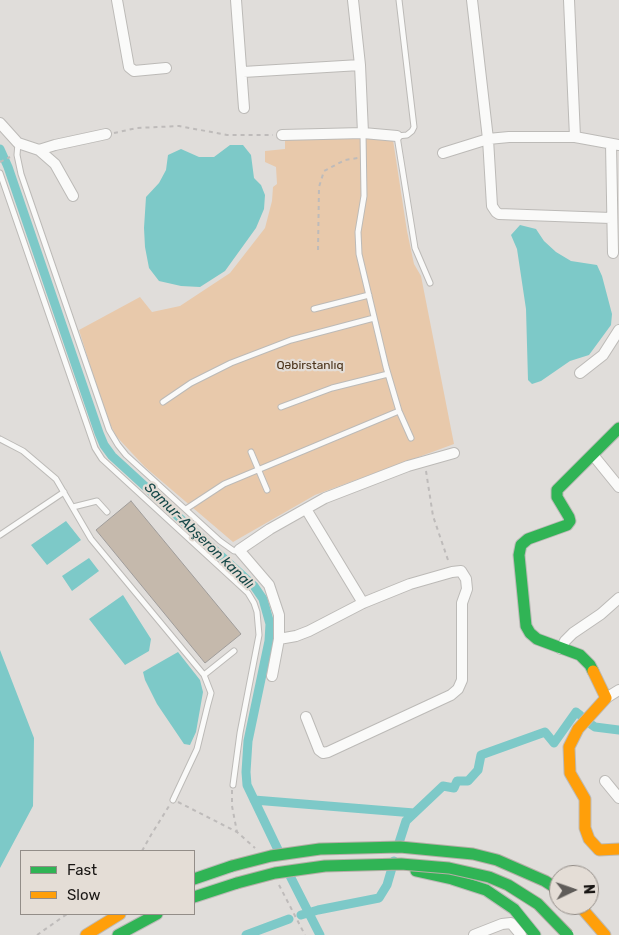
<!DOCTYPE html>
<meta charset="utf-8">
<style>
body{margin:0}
#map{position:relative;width:619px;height:935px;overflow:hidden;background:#e0ddda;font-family:Rubik,sans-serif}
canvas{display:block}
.legend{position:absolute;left:20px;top:850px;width:175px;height:65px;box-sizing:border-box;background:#e4ddd6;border:1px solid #938d88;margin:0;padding:6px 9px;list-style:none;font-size:15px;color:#191614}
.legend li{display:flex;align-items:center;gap:10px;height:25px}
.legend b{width:25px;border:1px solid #938d88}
.north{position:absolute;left:549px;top:865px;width:50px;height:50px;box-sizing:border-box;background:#e4ddd6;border:1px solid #938d88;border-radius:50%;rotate:87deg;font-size:14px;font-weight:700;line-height:20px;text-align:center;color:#191614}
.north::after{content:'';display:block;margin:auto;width:18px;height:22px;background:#5f5c59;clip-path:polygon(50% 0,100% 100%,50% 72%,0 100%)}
</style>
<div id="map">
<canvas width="619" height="935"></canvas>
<ul class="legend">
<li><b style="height:6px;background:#30b455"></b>Fast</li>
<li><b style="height:6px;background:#ff9f0a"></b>Slow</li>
</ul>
<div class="north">N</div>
</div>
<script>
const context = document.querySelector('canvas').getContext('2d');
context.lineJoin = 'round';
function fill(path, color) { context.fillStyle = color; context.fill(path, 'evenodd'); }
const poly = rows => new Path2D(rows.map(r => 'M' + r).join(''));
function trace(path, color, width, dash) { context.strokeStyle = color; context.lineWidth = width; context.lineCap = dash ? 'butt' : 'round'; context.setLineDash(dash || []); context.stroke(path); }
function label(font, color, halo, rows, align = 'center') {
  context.font = font + ' Rubik,sans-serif'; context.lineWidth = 4.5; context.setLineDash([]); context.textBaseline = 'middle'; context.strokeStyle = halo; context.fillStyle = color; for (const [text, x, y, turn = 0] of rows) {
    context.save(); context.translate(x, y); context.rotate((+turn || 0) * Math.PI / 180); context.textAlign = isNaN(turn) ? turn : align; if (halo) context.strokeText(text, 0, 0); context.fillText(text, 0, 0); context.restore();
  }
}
fill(poly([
 [358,137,393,140,407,231,414,264,421,276,454,444,315,495,233,542,145,467,116,436,106,416,79,330,140,297,152,312,180,306,230,273,265,228,272,201,273,187,277,184,276,167,265,162,265,151,285,149,285,139]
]), '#e8c9ab');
fill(poly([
 [230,145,243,145,251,155,254,178,261,185,265,195,264,209,256,228,225,271,200,287,181,286,159,281,149,268,145,247,144,228,146,197,159,183,166,170,168,155,181,149,199,157,214,157],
 [520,225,536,229,544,241,556,252,571,261,597,265,602,276,612,314,611,325,589,355,570,361,541,381,532,384,528,380,526,309,517,249,511,235],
 [66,521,81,540,47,565,31,545],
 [89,558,99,571,72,591,62,576],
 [123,595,151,639,149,651,125,665,89,619],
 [0,650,34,738,33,806,0,868],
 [178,652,200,680,203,692,196,732,190,745,184,744,157,704,145,680,143,672]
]), '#7dc9c8');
trace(poly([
 [0,149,8,167,99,433,104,445,112,456,254,586,263,599,270,624,269,641,248,741,246,772,247,785,281,856],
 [592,725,595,727,619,730],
 [254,800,414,813],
 [397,849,406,821,443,786,454,788,457,781,468,781,478,770,481,755,545,732,554,743,576,712,580,715],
 [287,870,320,935],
 [301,915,318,910,379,898,387,885,394,861],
 [246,935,289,919]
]), '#7dc9c8', 9);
const building = poly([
 [131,501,241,634,205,663,96,530,131,501]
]);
fill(building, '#c5b9ac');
trace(building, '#9f9c9a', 1);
const lane = poly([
 [399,0,414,127,412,131,407,135,397,136,415,248,430,283],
 [363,133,364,196,358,232,359,254,386,367,399,411,411,438],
 [18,143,17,155,21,174,109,430,118,445,126,455,220,541,234,551,239,550],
 [0,173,95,448,102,459,248,593,254,603,257,612,259,635,240,733,233,785],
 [314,309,369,295],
 [163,402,191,383,231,363,291,340,374,318],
 [281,407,332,388,388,374],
 [0,439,23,451,56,479,91,539,204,675,211,693,208,704,197,749,173,800],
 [251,452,267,490],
 [73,507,97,501,107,512],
 [186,509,224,484,399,411],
 [0,535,64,492],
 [204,675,234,651]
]);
const street = poly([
 [117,0,129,67,134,71,166,68],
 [236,0,244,108],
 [353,0,360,65,363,133],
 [472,0,488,139,492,206,496,212,499,214,611,218],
 [569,0,575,137],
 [243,72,360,65],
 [0,123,18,143,39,150,55,164,73,196],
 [282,135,363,133,397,136],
 [611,144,613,253],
 [39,150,55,145,106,134],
 [443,153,488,139,509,137,575,137,619,145],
 [580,373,603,355,619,330],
 [593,455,619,487],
 [306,509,363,603],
 [279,639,296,636,309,631,363,603,410,584,452,572,461,571,466,579,467,589,462,603,462,680,458,689,451,695,328,752,323,753,319,750,306,717],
 [561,649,565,641,573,633,601,614,619,598],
 [272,676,279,639,279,615,269,585,239,550,270,529,325,498,408,466,454,453],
 [606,698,619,690],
 [605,781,619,798],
 [474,935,502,924,511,923,521,935]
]);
const fast = poly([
 [593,671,590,665,580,655,537,639,530,633,526,626,519,555,521,545,528,539,567,525,570,521,569,517,557,497,557,490,619,428],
 [416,871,452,879,486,890,514,909,535,935],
 [194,879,232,866],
 [194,897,237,883],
 [118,935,157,914]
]);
const slow = poly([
 [593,671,606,698,578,729,569,747,570,773,585,799,585,828,589,839,599,850,619,849],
 [579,905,605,935],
 [86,935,120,914]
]);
trace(lane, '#bcbab7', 7);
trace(street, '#bcbab7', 12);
trace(fast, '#bcbab7', 13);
trace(slow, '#bcbab7', 13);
trace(poly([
 [114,133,137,128,179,126,227,135,273,135],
 [0,162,10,157],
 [318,250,319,187,324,171,345,160,358,158],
 [426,471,433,516,449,563],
 [232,790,232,806,237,832],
 [178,802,237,832,255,848],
 [142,851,151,835,169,806],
 [279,885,305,935],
 [37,935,67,914]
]), '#bebbba', 2, [4, 4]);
trace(lane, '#fafaf9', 5);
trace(street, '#fafaf9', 10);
trace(fast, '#30b455', 11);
trace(slow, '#ff9f0a', 11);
const fastBridge = poly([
 [232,866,271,856,320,849,400,847,473,854,497,860,545,881,559,890],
 [237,883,275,873,325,866,401,864,449,868,489,877,508,885,538,904,568,935]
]);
trace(fastBridge, '#b6aea7', 13, []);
trace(fastBridge, '#30b455', 11);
label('12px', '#483017', '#e4ddd6', [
 ["Qəbirstanlıq",310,366]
]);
label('italic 14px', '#164848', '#e4ddd6', [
 ["Samur-Abşeron kanalı",199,536,44]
]);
</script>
